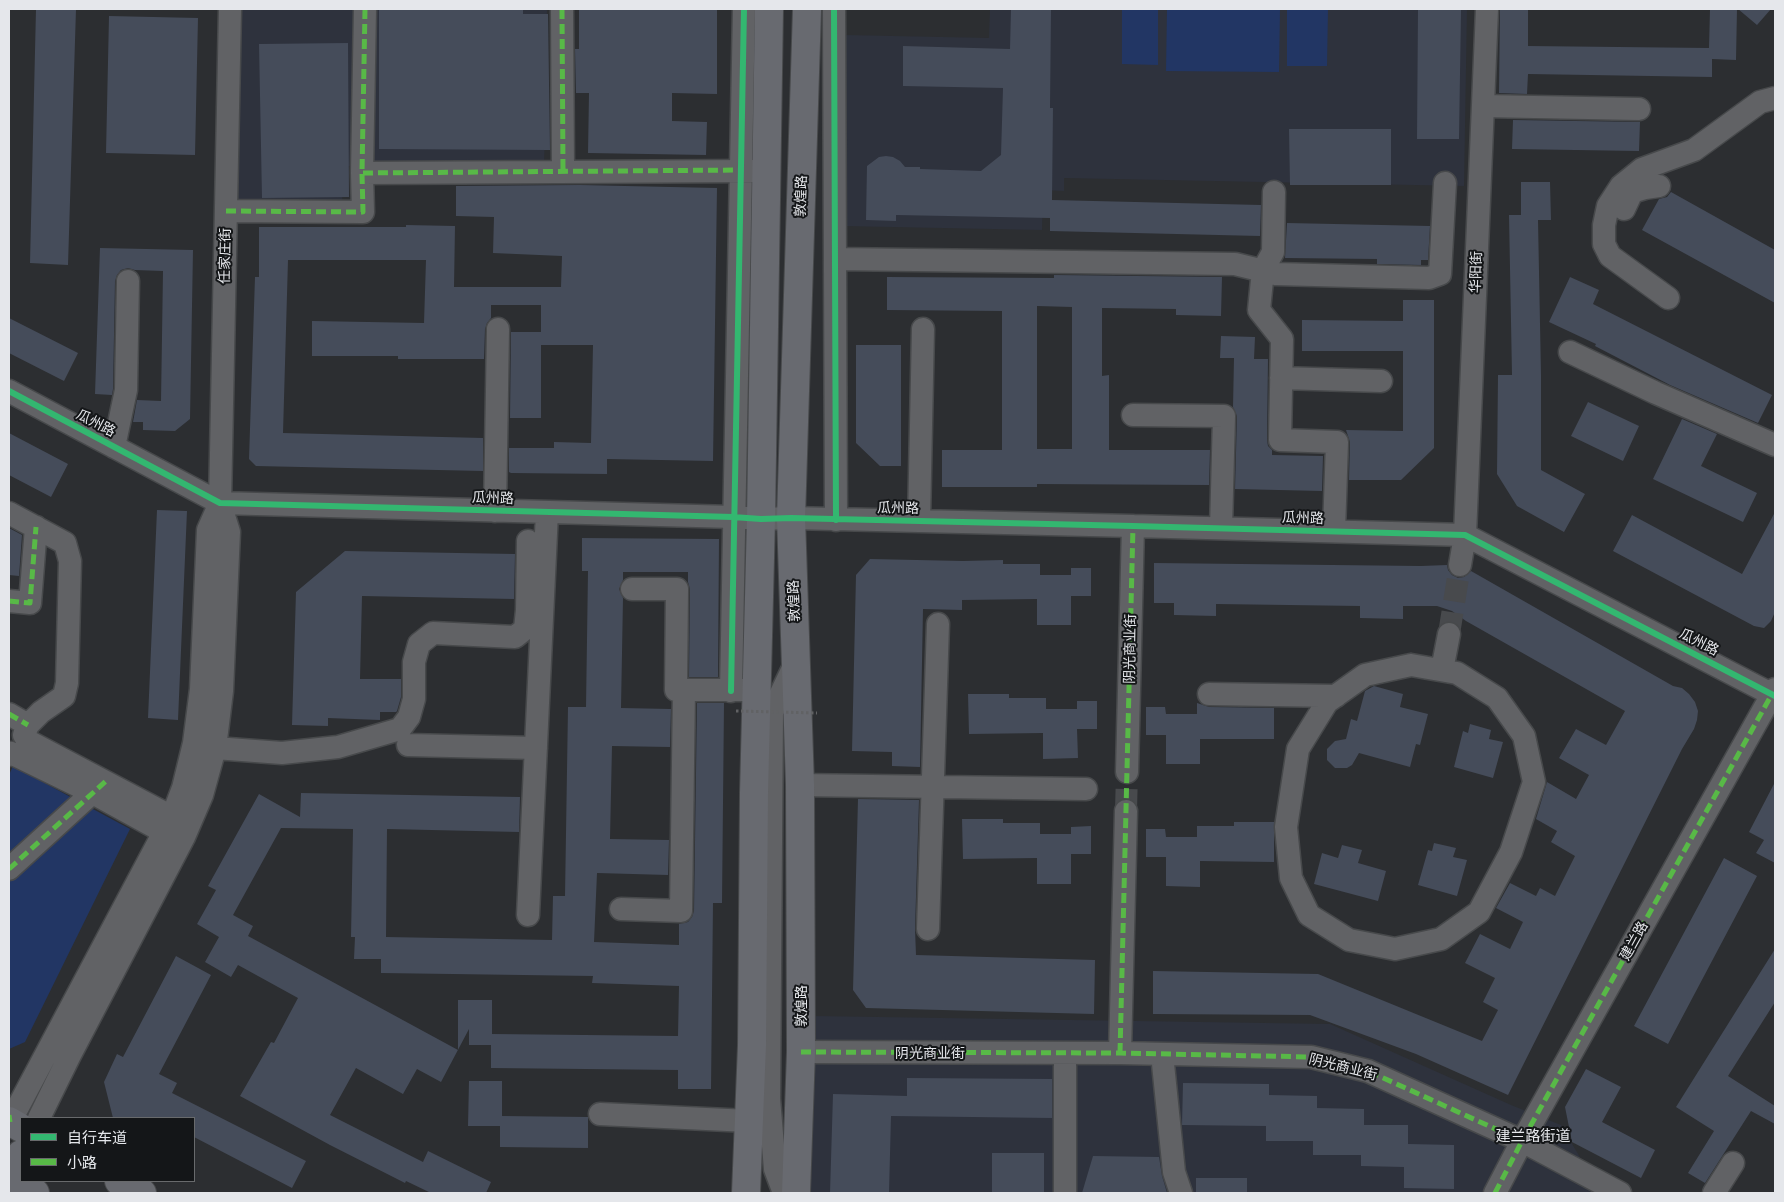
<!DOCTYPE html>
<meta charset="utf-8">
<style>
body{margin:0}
#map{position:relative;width:1784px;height:1202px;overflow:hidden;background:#2c2e31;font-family:Lato,"Noto Sans SC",sans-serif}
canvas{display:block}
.frame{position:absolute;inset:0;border:10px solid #e5e7eb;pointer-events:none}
.legend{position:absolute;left:20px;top:1117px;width:175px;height:65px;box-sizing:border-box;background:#141618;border:1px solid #686a6c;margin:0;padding:6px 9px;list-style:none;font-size:15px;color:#e5e7eb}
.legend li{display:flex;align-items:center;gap:10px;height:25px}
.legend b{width:25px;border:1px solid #686a6c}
</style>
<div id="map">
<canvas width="1784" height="1202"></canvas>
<div class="frame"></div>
<ul class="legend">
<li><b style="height:6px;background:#33b770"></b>自行车道</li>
<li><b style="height:6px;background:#58b947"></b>小路</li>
</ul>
</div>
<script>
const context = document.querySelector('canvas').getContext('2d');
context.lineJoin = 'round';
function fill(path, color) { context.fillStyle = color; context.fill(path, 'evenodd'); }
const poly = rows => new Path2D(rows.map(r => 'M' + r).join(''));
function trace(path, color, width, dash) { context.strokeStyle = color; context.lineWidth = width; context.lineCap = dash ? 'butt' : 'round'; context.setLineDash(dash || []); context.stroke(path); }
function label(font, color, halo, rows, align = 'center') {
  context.font = font + ' Lato,"Noto Sans SC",sans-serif'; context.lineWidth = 4; context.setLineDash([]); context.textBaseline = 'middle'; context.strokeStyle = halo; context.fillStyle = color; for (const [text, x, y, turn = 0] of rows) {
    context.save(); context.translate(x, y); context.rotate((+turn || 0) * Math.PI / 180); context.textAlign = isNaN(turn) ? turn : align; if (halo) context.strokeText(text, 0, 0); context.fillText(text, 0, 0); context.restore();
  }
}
fill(poly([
 [235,9,547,9,544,170,343,166,342,214,232,212],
 [990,9,1467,9,1464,186,1064,178,1064,191,1043,190,1042,230,842,226,845,35,989,38],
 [814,1016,1330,1024,1511,1105,1561,1125,1601,1193,807,1193]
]), '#2e323d');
fill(poly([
 [1122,9,1158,9,1158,65,1122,64],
 [1167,9,1280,9,1279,72,1166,71],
 [1287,9,1328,9,1327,66,1287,66],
 [13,766,130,829,25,1042,9,1049,9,775]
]), '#223664');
fill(poly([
 [36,9,76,9,68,265,30,263],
 [379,9,523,9,523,14,548,14,550,150,379,149],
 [579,9,717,9,717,94,672,93,672,121,707,122,706,155,588,153,589,93,576,93,575,49,579,49],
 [1011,9,1051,9,1050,108,1053,108,1052,200,1261,205,1260,236,1050,231,1050,218,896,215,896,221,866,220,867,166,879,157,886,156,893,157,900,161,905,167,920,167,920,169,981,171,1001,155,1003,88,903,86,903,46,1010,49],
 [1418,9,1461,9,1459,139,1417,139],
 [1500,9,1528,9,1528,46,1709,48,1710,9,1737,9,1736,60,1712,59,1712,77,1528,74,1527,94,1499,93],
 [1738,9,1771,9,1757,25],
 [109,16,198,18,195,155,106,153],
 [348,43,349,197,262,198,259,44],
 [1513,120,1640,122,1639,151,1512,149],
 [1289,129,1391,129,1391,185,1290,185],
 [1521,182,1550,182,1551,220,1538,220,1541,375,1541,470,1585,494,1564,532,1517,506,1497,474,1498,375,1512,375,1509,215,1521,215],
 [580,185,717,188,713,461,607,459,607,474,511,473,509,472,509,448,554,448,554,442,591,443,593,345,541,345,541,418,510,418,511,332,541,332,541,305,491,305,491,318,487,323,485,329,484,359,398,359,398,356,312,356,312,321,424,323,426,260,288,260,283,433,483,438,483,471,256,466,249,459,255,277,259,277,259,227,406,227,406,225,455,226,454,287,561,287,562,256,493,253,494,217,456,216,456,186],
 [1671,192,1775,250,1775,303,1642,230,1659,199,1667,197],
 [1287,223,1430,226,1428,260,1421,260,1421,265,1377,264,1377,259,1285,258],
 [100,248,193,250,190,419,175,431,143,430,143,422,133,422,137,400,161,401,163,271,135,270,128,268,121,270,117,275,115,281,113,389,112,395,95,394],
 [1054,275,1222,277,1221,316,1176,315,1176,309,1102,308,1102,376,1109,375,1109,450,1210,450,1209,485,1037,484,1037,487,942,487,942,450,1002,450,1002,311,887,310,887,277,1054,278],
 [1037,306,1072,307,1072,449,1037,449],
 [1570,277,1599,290,1593,304,1772,395,1758,423,1670,385,1595,346,1596,344,1549,322],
 [1403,300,1434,300,1434,448,1401,480,1349,480,1350,442,1346,430,1403,431,1403,351,1302,351,1302,320,1403,321],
 [9,318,78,353,64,381,9,353],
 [1221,336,1255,337,1254,359,1268,359,1267,440,1268,446,1272,450,1272,455,1323,456,1322,491,1235,489,1237,416,1233,407,1234,358,1220,358],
 [856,345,901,345,901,466,880,466,856,443],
 [1588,402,1639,426,1623,461,1571,436],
 [1682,419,1717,434,1701,466,1757,493,1743,522,1653,479],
 [9,433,68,464,51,497,9,475],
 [157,510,187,511,178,720,148,718],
 [1775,512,1775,612,1771,621,1764,628,1754,626,1613,551,1632,515,1742,574],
 [9,528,22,535,19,576,9,575],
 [582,538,719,539,718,677,689,677,690,589,688,582,688,572,623,572,623,580,619,589,623,598,621,708,671,709,670,747,612,746,610,839,669,840,668,875,597,873,594,942,679,945,679,924,688,922,692,917,694,911,697,703,724,703,722,903,713,903,711,1089,678,1089,678,1070,491,1068,491,1045,469,1045,469,1029,441,1082,417,1069,403,1094,356,1068,330,1115,423,1162,428,1151,491,1182,486,1193,431,1193,406,1181,405,1183,330,1145,240,1096,271,1042,274,1043,298,998,238,965,231,977,205,962,219,937,197,924,216,890,208,886,259,794,300,817,301,793,520,797,519,832,387,829,386,937,552,940,553,896,565,896,568,707,586,707,588,571,582,571],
 [281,828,353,829,351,937,355,937,354,959,381,959,381,973,593,976,592,983,679,986,678,1036,492,1034,492,1000,458,1000,458,1050,248,936,253,926,233,915],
 [345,551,515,554,514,599,362,596,360,679,401,679,401,697,397,711,396,712,380,712,380,720,328,718,328,726,292,725,296,592],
 [870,559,963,561,1003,560,1003,564,1040,564,1040,575,1071,575,1071,568,1091,568,1091,596,1071,596,1071,625,1037,625,1037,599,962,600,962,610,923,609,920,767,892,766,892,752,852,751,856,575],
 [1154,563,1421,566,1447,565,1448,570,1452,575,1458,578,1464,577,1471,571,1673,686,1682,688,1689,694,1695,702,1698,711,1697,720,1694,729,1682,749,1508,1095,1416,1054,1310,1015,1153,1014,1153,971,1318,974,1482,1041,1498,1010,1483,1002,1495,978,1465,963,1480,934,1510,949,1523,922,1496,908,1510,883,1536,896,1540,888,1555,896,1575,856,1551,842,1557,831,1536,819,1547,782,1576,799,1589,775,1559,758,1576,729,1606,745,1625,711,1466,621,1452,611,1437,606,1403,606,1403,619,1360,618,1360,606,1216,604,1216,616,1174,615,1174,603,1154,603],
 [1374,686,1403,694,1400,707,1428,714,1420,745,1416,744,1410,767,1359,753,1352,765,1347,768,1335,768,1327,760,1327,749,1335,741,1346,739,1351,719,1357,721,1365,691],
 [968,694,1009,694,1009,698,1046,698,1046,709,1077,709,1077,701,1097,701,1097,729,1077,729,1078,758,1043,759,1043,733,969,734],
 [1197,703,1209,707,1274,708,1274,739,1200,739,1200,764,1166,764,1166,735,1146,735,1146,707,1165,707,1166,714,1197,714],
 [1470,724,1491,730,1489,739,1503,742,1493,778,1454,767,1463,731,1468,733],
 [1775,782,1775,863,1756,853,1764,840,1749,832],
 [858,799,919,800,915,929,916,955,1095,960,1094,1014,866,1008,853,990],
 [962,819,1003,819,1003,823,1040,823,1040,834,1071,834,1071,827,1091,826,1091,854,1071,854,1071,884,1037,884,1037,858,963,859],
 [1234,822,1274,822,1274,862,1200,861,1200,887,1166,886,1166,857,1146,857,1146,829,1165,829,1166,837,1197,837,1197,826,1234,826],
 [1434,843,1456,848,1453,857,1467,860,1457,896,1418,885,1428,850,1432,851],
 [1342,845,1362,850,1358,863,1386,871,1378,901,1314,884,1322,853,1338,858],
 [1724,858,1757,876,1668,1044,1634,1026],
 [1775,949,1775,1002,1728,1076,1775,1106,1775,1124,1751,1111,1705,1183,1688,1173,1714,1131,1676,1107],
 [176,956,211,975,159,1074,177,1083,172,1093,306,1161,292,1188,194,1137,194,1118,113,1118,104,1082,117,1054,123,1057],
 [1586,1069,1621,1087,1602,1122,1655,1150,1641,1178,1572,1142,1565,1107],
 [907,1078,1052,1079,1052,1118,891,1116,889,1193,830,1193,833,1094,907,1096],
 [469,1081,502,1081,502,1116,588,1117,588,1148,500,1147,500,1126,468,1126],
 [1183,1083,1269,1084,1269,1095,1317,1096,1317,1108,1364,1109,1364,1125,1408,1125,1408,1144,1454,1145,1454,1189,1404,1188,1404,1167,1361,1166,1361,1155,1313,1155,1313,1141,1266,1141,1266,1126,1182,1125],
 [992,1153,1044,1153,1044,1193,992,1193],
 [1093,1156,1159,1157,1162,1176,1167,1193,1082,1193],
 [1196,1178,1247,1178,1247,1193,1196,1193]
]), '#454c5a');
trace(poly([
 [1449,634,1460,565],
 [1126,811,1127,772]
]), '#484a4d', 22, [22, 11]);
const minor = poly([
 [365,9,362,173,754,171],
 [562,9,563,172],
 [834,9,836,520],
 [1483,106,1639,109],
 [1274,192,1273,252,1263,270,1259,310,1282,339,1280,440,1337,442,1334,531],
 [1624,209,1632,192,1645,188,1659,186],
 [226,211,363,212,362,173],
 [835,259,1235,264,1276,274,1429,278,1440,274,1445,183],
 [1668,298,1610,256,1604,244,1604,225,1608,206,1621,186,1642,169,1694,150,1760,102,1775,98],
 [1570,352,1656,393,1775,445],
 [1281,378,1381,381],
 [9,391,220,503,733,517,761,519,791,518,1133,526,1465,535,1775,696],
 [1133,415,1224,416,1221,528],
 [114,447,126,390,128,281],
 [495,511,498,329],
 [9,513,65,543,70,561,67,683,64,696,41,712,28,725,24,735,28,741,172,817],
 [919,521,923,329],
 [1460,565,1465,535,1487,9],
 [632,589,677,589,676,690,745,690],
 [9,601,30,603,36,527],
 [1411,665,1457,673,1497,698,1524,736,1534,782,1511,852,1479,912,1441,939,1395,949,1349,940,1309,915,1291,878,1286,827,1298,749,1327,702,1365,675,1411,665],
 [1442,670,1449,634],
 [731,691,744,9],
 [1209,694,1336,696],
 [9,714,28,725],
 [408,745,536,748],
 [215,748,282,753,338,747,400,729,409,717,414,699,414,662,419,644,433,633,515,637,525,629,527,610,528,541],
 [9,755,11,753,93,793,164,832],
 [1127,772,1133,526],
 [800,785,1086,789],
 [9,869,102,784],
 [621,909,681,911,684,690],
 [528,915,547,512],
 [928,929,938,624],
 [801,1052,1120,1053,1311,1057,1368,1071,1522,1141,1620,1193],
 [1065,1053,1065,1193],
 [1120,1053,1126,811],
 [1162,1054,1174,1172,1181,1193],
 [600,1114,749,1121],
 [39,1118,70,1055,184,837,202,795,215,748,222,691,229,532,220,503,230,9],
 [10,1122,172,817,183,788,194,743,201,689,208,530,220,503],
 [784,1193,775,1169,769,1099,772,712,796,662],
 [1495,1193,1522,1141,1775,689],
 [1714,1193,1733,1163]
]);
const major = poly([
 [9,1121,21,1128],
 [9,1178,35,1193],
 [9,1178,21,1154],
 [119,1181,142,1193],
 [746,1193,752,1045,754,793,761,519,769,9],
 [796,1193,801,1052,800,785,791,518,807,9]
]);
trace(minor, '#47494b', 25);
trace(major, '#47494b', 30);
trace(minor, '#616265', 22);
trace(major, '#686a70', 28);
trace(poly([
 [736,711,817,713]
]), '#616264', 3, [2.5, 2.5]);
trace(poly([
 [365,9,362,173,740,170],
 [562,9,563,172],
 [226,211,363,212,362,173],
 [9,601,30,603,36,527],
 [9,714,28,725],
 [9,869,106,781],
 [801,1052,1120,1053,1311,1057,1368,1071,1522,1141],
 [1120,1053,1133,526],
 [9,1115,10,1122],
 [1495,1193,1522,1141,1772,694]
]), '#58b947', 5, [10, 5]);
trace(poly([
 [834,9,836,520],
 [9,391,220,503,733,517,761,519,791,518,1133,526,1465,535,1775,696],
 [731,691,744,9]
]), '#33b770', 6);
label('14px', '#e5e7eb', '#141618', [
 ["敦煌路",801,196,-88],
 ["任家庄街",225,256,-89],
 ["华阳街",1476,272,-88],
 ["瓜州路",96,423,28],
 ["瓜州路",493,498,2],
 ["瓜州路",898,508,1],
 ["瓜州路",1303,518,2],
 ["敦煌路",794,601,-92],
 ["瓜州路",1699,642,27],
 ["阴光商业街",1130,649,-89],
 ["建兰路",1634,941,-61],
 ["敦煌路",801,1006,-90],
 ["阴光商业街",930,1053],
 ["阴光商业街",1343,1067,14]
]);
label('15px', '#e5e7eb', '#141618', [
 ["建兰路街道",1533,1136]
]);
</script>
